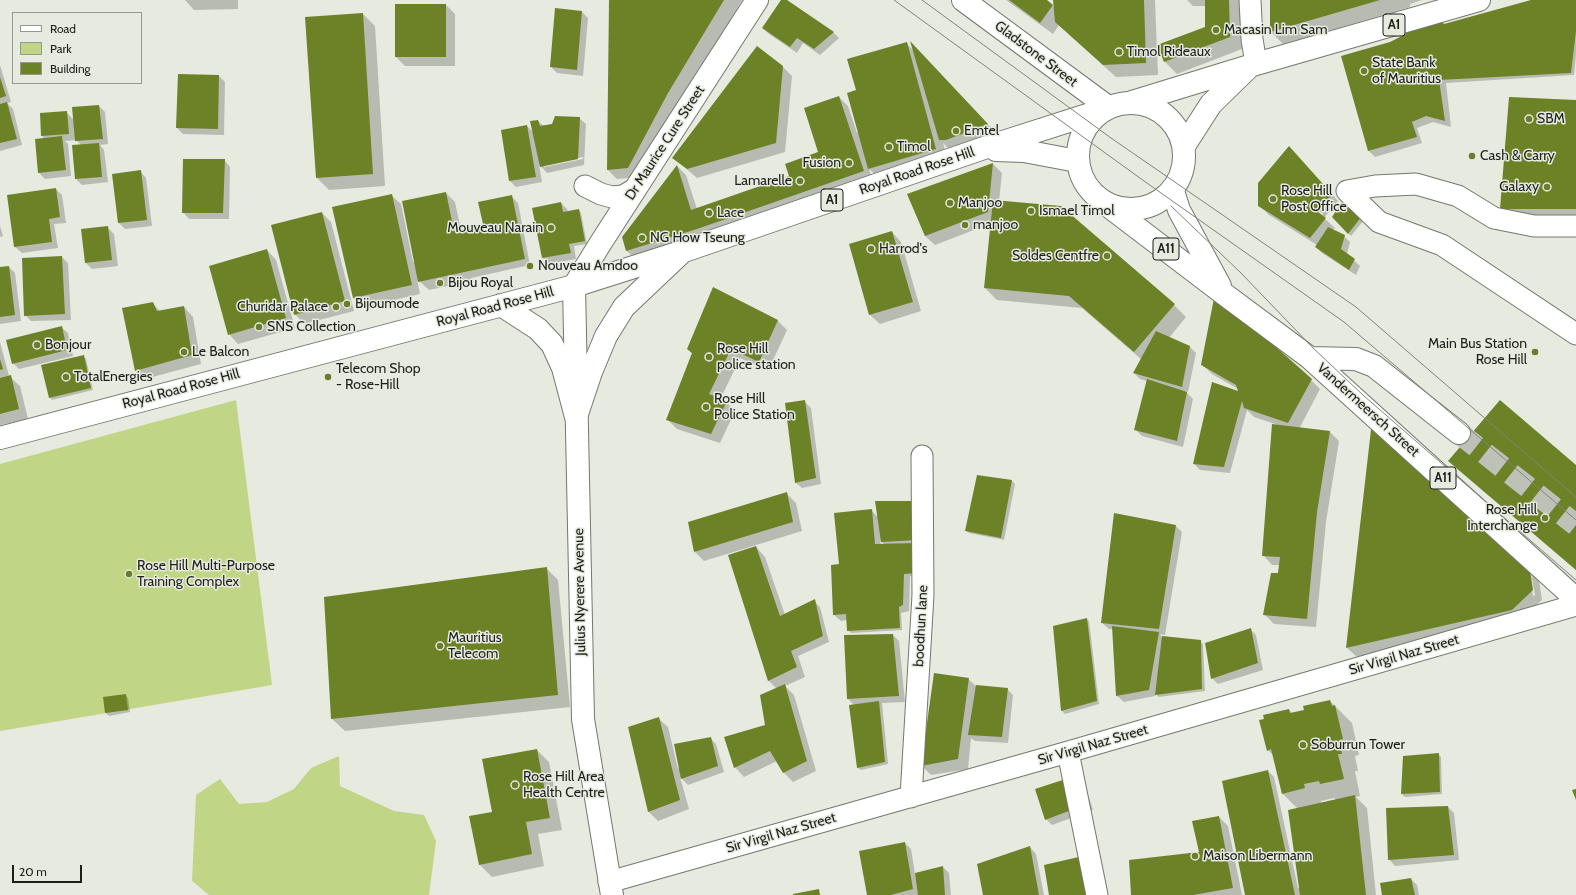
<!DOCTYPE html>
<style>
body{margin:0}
#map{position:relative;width:1576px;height:895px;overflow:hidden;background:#e6eadf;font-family:Cabin,sans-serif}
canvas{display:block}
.legend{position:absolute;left:12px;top:12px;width:130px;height:72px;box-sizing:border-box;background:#e6eadf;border:1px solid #969991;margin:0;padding:5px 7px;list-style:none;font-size:12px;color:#1d1f1b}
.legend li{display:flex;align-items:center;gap:8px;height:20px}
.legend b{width:20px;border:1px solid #969991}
.scale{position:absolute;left:12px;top:865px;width:70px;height:18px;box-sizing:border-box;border:2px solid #1d1f1b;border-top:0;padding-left:5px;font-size:12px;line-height:14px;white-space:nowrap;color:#1d1f1b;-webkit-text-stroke:3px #e6eadf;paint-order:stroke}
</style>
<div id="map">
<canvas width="1576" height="895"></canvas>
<ul class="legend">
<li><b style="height:5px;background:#fff"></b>Road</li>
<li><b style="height:11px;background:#c0d585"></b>Park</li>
<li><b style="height:11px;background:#6d8126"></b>Building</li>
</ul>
<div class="scale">20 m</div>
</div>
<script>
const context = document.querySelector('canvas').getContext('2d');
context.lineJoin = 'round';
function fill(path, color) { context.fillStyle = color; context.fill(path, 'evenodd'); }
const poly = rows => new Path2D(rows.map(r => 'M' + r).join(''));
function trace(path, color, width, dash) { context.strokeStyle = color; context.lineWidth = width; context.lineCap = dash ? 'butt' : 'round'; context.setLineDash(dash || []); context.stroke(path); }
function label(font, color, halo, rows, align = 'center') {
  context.font = font + ' Cabin,sans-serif'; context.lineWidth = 3; context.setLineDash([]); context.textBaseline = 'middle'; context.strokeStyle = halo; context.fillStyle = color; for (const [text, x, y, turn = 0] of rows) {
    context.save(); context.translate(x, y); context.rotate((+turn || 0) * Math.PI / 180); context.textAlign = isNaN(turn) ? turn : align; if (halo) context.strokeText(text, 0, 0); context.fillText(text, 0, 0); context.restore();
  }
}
fill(poly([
 [236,400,272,685,0,731,0,464],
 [339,756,340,786,394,811,424,815,436,841,429,895,209,895,192,881,196,795,220,779,239,804,267,802,294,789,311,768]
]), '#c0d585');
fill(poly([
 [185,0,238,0,238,9,194,10],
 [610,0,742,0,681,105,677,103,638,177,617,179,608,170],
 [782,0,785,0,833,32,839,38,820,55,803,43,797,53,769,34,763,28],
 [1006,0,1045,0,1054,7,1054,0,1155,0,1158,75,1116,77,1059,25,1053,34],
 [1187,0,1241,0,1242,49,1177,74,1165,62,1159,46,1206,28,1206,6,1193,6],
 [1271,0,1422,0,1410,4,1410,7,1283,44,1271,32],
 [1535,0,1576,0,1576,55,1574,75,1446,83,1451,127,1433,122,1417,128,1422,143,1375,157,1369,151,1390,43,1444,25],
 [446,5,455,14,455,66,405,66,396,57],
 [582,12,588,18,583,76,557,73,551,67],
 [363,14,375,26,385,186,329,190,317,178],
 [906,43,914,51,922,55,999,136,952,152,943,143,948,161,879,178,869,169,873,181,636,260,627,251,623,238,677,166,686,175,697,209,790,177,820,153,839,97,848,106,857,133,859,132,857,91],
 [0,65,11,102,7,103,13,109,22,145,0,151],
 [782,66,792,76,785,152,697,178,674,158],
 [219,76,225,82,224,135,183,134,177,128],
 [1576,101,1576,218,1511,218,1501,208],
 [99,106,105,112,108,144,100,145,104,150,108,182,82,185,76,179,81,145,76,140,65,141,68,144,71,176,45,179,39,173,45,139,42,136,41,114,66,112,74,120],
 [579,118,586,124,584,165,547,173,539,164,542,182,516,187,510,181,527,126,534,133,538,121,544,126],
 [583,157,583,159,544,167,544,165],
 [1298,157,1338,201,1324,218,1335,228,1333,230,1344,236,1350,242,1347,254,1360,266,1356,275,1322,253,1316,247,1317,245,1269,215,1259,205],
 [1302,199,1323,214,1322,216],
 [224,160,230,167,229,219,189,219,183,212],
 [993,164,1002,173,999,201,1061,207,1174,305,1186,317,1169,338,1189,346,1196,353,1188,392,1185,391,1193,399,1183,447,1142,436,1136,430,1147,381,1140,379,1134,373,1142,360,1082,308,997,300,985,288,992,223,935,245,925,236,908,195],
 [140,171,146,178,152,226,125,229,119,223],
 [56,189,62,195,66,223,54,224,58,248,22,253,15,247],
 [446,193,455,202,461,230,484,225,511,196,518,203,530,265,471,278,472,281,429,290,417,279,420,294,363,307,353,298,391,195,401,204,413,262,415,261],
 [1346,197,1364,220,1351,236,1333,217],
 [561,203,567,209,568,212,579,210,581,213,587,244,574,246,576,259,549,264,543,258],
 [322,213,331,222,354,311,304,324,295,314],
 [0,226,3,236,0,237],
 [108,228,114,234,118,266,92,269,86,263],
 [892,232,901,242,921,311,880,324,870,315],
 [267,250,276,260,295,328,238,344,229,334],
 [62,257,68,263,71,320,31,321,25,315],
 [9,267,15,273,21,321,0,324,0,268],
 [713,289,778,321,787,330,768,371,740,358,720,400,726,402,735,411,720,443,677,429,668,420,693,354,688,349],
 [153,304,161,312,184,307,193,317,201,364,145,379,136,370],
 [61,327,68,333,73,356,19,369,13,363],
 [0,342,9,376,20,386,28,419,0,425],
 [83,356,86,359,93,390,52,400,50,397],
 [1203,365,1311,380,1320,389,1299,429,1330,432,1339,441,1326,522,1316,627,1274,624,1264,614,1278,574,1280,565,1272,565,1263,555,1278,425,1254,417,1247,410,1230,473,1200,470,1194,464,1240,392,1238,389,1212,374],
 [805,402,811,408,821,484,802,488,795,482],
 [1012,481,1015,484,1004,540,969,533,966,530],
 [787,494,796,503,802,531,704,561,695,552],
 [915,502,920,576,910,576,909,611,901,613,902,630,851,633,848,630,847,620,841,621,834,615,832,566,840,565,872,511,878,517],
 [880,540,885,545,881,545],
 [1176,526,1182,532,1165,635,1160,634,1162,637,1200,641,1203,644,1205,691,1159,697,1156,694,1155,696,1124,702,1117,696,1113,629,1109,629,1102,623],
 [756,547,765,557,785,615,814,601,820,607,829,642,798,656,805,677,785,686,794,695,816,771,793,782,784,773,777,761,744,777,735,767,766,726,777,689,768,680],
 [546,568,558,580,570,707,345,731,332,719,325,598],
 [1529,570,1533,596,1535,595,1531,573,1539,580,1542,600,1521,619,1357,657,1347,648],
 [1086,619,1089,621,1099,704,1065,714,1062,711,1054,627],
 [1250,629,1256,635,1263,670,1218,684,1212,678],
 [893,635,899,641,905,702,882,703,888,764,861,770,858,768,855,706,848,699,845,636],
 [968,679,976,686,1007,689,1013,695,1008,743,975,741,971,738,968,769,931,775,922,766],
 [125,695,128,698,130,712,109,716,106,713],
 [1330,701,1352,723,1359,755,1355,756,1358,771,1355,771,1360,796,1356,797,1367,808,1376,895,1246,895,1268,771,1274,777,1298,888,1300,888,1298,809,1282,793,1274,756,1268,750,1289,710,1293,714,1305,711],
 [1334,798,1336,800,1321,803,1321,801],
 [658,718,668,727,678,769,710,738,716,744,724,772,688,785,680,777,689,809,658,821,649,812,630,728],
 [537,750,549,762,562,830,538,834,544,866,492,877,480,865,493,812],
 [1438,754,1441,757,1442,794,1405,797,1402,794],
 [1084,782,1093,810,1052,825,1046,819],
 [1448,807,1454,813,1459,860,1395,866,1389,859],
 [1219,817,1228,826,1242,895,1132,895,1200,853],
 [905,843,911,849,915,874,943,867,949,873,951,895,868,895],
 [1030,847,1036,854,1044,895,984,895],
 [1411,879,1417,885,1419,895,1383,895]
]), '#0003');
fill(poly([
 [609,0,724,0,668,93,628,168,607,170],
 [781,0,787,0,834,32,814,49,797,38,790,47,762,28],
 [1009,0,1047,0,1053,5,1040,23],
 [1053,0,1144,0,1146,63,1103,65,1055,22],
 [1205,0,1229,0,1230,37,1164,62,1157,45,1205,27],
 [1270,0,1380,0,1270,32],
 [1531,0,1576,0,1576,31,1571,73,1439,80,1445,121,1426,116,1412,122,1417,137,1368,151,1341,56,1390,42,1406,34,1405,28,1440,20,1444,24],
 [395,4,446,4,446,57,395,57],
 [555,8,582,11,577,70,550,67],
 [363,13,373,174,316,178,305,17],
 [910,41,988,124,946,140,939,140],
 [907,42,936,149,868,169,847,93,856,90,847,59],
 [757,46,783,66,776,143,687,169,672,158],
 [178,74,219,75,218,129,176,128],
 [0,77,6,96,0,98],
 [839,96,864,171,697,229,626,251,622,237,677,165,691,210,789,176,785,164,818,152,804,108],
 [1509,97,1576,100,1576,209,1500,209],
 [7,102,17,139,0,143,0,104],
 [99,105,103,139,75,141,72,107],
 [67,111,69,134,41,136,40,113],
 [555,116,580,117,578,159,540,167,530,121,538,120,540,126,552,124],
 [527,125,536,177,509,181,501,130],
 [62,136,66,170,38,173,35,139],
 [99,143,102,177,75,179,72,145],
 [1289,146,1332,194,1318,212,1326,218,1310,238,1258,206,1258,183],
 [183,159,225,159,223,213,182,213],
 [993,163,988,212,925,236,907,194],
 [141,170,147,220,118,223,112,174],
 [56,188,60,217,49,219,52,242,14,247,7,195],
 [446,192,454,231,483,224,478,202,512,195,525,259,418,282,402,201],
 [392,194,412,285,353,298,332,207],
 [1346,196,1362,216,1348,234,1332,217],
 [993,200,1061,206,1175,304,1134,352,1069,296,984,288],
 [561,202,563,212,579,209,585,241,569,244,571,253,542,258,532,208],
 [322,212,345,301,294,315,271,225],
 [108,226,112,260,85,263,81,229],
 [1328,227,1345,235,1341,249,1355,259,1349,270,1315,247],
 [892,231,913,302,869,315,849,244],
 [267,249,286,318,228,335,209,266],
 [62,256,65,314,24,316,22,258],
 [9,266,15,315,0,317,0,267],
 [713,287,778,320,759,362,731,349,709,394,727,401,711,434,666,420,692,353,687,349],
 [1215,293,1312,379,1288,423,1244,408,1242,401,1224,467,1193,464,1212,382,1238,391,1236,385,1201,365],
 [153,302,157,311,184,306,192,355,135,371,122,308],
 [62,326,67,350,12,364,6,340],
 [1156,331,1190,346,1182,387,1133,373],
 [84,355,91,388,49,398,41,365],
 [0,359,3,369,0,370],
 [11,375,19,409,0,414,0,378],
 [1147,379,1187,392,1177,441,1134,430],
 [805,400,816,478,795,483,785,403],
 [1500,400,1576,465,1576,570,1448,461],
 [1372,421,1530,570,1533,590,1512,610,1346,648],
 [1272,424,1330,431,1317,512,1307,619,1263,615,1271,573,1278,573,1280,557,1262,556],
 [977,475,1012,480,1001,538,965,531],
 [787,492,793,522,694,552,688,522],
 [875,501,915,501,918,540,881,542],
 [872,509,875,544,916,543,917,573,904,574,903,605,899,607,900,628,847,631,846,614,833,615,831,565,839,564,834,513],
 [1114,513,1176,525,1159,629,1101,623],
 [756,546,780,616,815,599,823,636,791,651,797,667,768,681,728,555],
 [547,567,558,695,331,719,324,597],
 [1087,618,1097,701,1061,711,1053,626],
 [1112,626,1159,632,1149,690,1116,696],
 [1251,628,1258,663,1211,679,1205,643],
 [893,634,899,696,847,699,844,635],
 [1162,636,1201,640,1202,689,1155,695],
 [934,673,969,678,958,759,921,766],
 [785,684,807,761,783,773,770,751,734,768,724,737,765,725,760,695],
 [976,685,1008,688,1002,737,968,735],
 [126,694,128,710,105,713,103,697],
 [1330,700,1332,706,1335,705,1343,739,1339,740,1342,754,1338,754,1344,779,1320,784,1319,781,1304,784,1305,788,1282,794,1271,749,1267,751,1259,720,1264,719,1263,715,1289,709,1290,713,1304,710,1303,706],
 [879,701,885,762,857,768,849,705],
 [659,717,680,800,648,812,628,727],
 [711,737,718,766,681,779,674,744],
 [537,749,550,818,526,822,532,854,479,865,469,816,492,812,482,759],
 [1439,753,1440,792,1401,794,1403,756],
 [1268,770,1295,895,1245,895,1222,781],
 [1078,775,1087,804,1045,820,1035,789],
 [1576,789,1576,800,1572,790],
 [1355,795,1366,895,1300,895,1288,810],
 [1448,806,1454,855,1388,860,1386,808],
 [1219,816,1233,888,1193,895,1131,895,1129,860,1199,852,1192,821],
 [905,842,913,889,891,895,867,895,859,851],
 [1030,846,1039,895,983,895,977,864],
 [1096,853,1101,895,1049,895,1044,865],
 [943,866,945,895,918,895,915,873],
 [1411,878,1415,895,1382,895,1380,883],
 [819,889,820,895,793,895,793,894]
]), '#6d8126');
trace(poly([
 [1459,433,1576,525]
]), '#bec1b8', 22, [22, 11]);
const street = poly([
 [1250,0,1252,39,1256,64],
 [585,186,601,194,612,197,623,196,635,189],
 [1576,226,1534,226,1494,218,1458,196,1416,184,1375,186,1347,191,1379,222,1442,245,1576,334],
 [1068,752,1097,895],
 [911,797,923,595,922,456],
 [609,882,1068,752,1576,605]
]);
const secondary = poly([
 [963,0,1108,107],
 [612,895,583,719,574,286,600,244,757,0]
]);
const primary = poly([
 [1132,102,1256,64,1479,0],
 '1078 156a53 53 0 1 1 106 0a53 53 0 1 1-106 0Z',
 [1184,146,1211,104,1247,69],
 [996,150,1024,151,1077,161],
 [1173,191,1179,210,1220,286],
 [1107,205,1224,294,1310,358,1576,599],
 [501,305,538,329,552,344,563,368,576,417],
 [1310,358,1356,359,1374,366,1459,433],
 [576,417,591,372,606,336,624,307,680,254],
 [0,438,574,286,684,251,981,149,1103,110]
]);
trace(street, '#75786e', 23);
trace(secondary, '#75786e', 24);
trace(primary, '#75786e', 24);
trace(street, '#fff', 21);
trace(secondary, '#fff', 22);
trace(primary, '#fff', 22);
trace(poly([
 [894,0,1144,181,1344,322,1576,520],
 [922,0,1111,138,1356,307,1576,497],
 [1171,206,1241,273,1313,348,1364,396,1576,580]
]), '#81847c', 1);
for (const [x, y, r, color] of [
 [1216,30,4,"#6a7d2c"],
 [1119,52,4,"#6a7d2c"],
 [1364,71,4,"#6a7d2c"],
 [1529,119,4,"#6a7d2c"],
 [956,131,4,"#6a7d2c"],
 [889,147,4,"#6a7d2c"],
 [1472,156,4,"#6a7d2c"],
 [849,163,4,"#6a7d2c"],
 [800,181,4,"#6a7d2c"],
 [1547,187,4,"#6a7d2c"],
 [1273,199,4,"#6a7d2c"],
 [950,203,4,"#6a7d2c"],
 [1031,211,4,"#6a7d2c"],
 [709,213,4,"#6a7d2c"],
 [965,225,4,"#6a7d2c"],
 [551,228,4,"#6a7d2c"],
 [642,238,4,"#6a7d2c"],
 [871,249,4,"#6a7d2c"],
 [1107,256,4,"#6a7d2c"],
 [530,266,4,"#6a7d2c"],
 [440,283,4,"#6a7d2c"],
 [347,304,4,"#6a7d2c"],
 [336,307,4,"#6a7d2c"],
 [259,327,4,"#6a7d2c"],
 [37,345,4,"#6a7d2c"],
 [184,352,4,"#6a7d2c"],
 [1535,352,4,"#6a7d2c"],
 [709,357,4,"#6a7d2c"],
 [66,377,4,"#6a7d2c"],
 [328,377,4,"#6a7d2c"],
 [706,407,4,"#6a7d2c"],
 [1545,518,4,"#6a7d2c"],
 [129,574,4,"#6a7d2c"],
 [440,646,4,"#6a7d2c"],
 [1303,745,4,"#6a7d2c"],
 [515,785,4,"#6a7d2c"],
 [1195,856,4,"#6a7d2c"]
]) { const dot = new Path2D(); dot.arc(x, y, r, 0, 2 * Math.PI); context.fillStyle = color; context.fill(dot); trace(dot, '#e6eadf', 1.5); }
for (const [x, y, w] of [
 [1394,25,22],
 [832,200,22],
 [1166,249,26],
 [1443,478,26]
]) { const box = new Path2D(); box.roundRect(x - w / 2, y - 11, w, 22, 3); context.fillStyle = '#e6eadf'; context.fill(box); trace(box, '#1d1f1b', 1); }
label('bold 13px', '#1d1f1b', null, [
 ["A1",1394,25],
 ["A1",832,200],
 ["A11",1166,249],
 ["A11",1443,478]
]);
label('14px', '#1d1f1b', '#e6eadf', [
 ["Macasin Lim Sam",1224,30],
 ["Timol Rideaux",1127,52],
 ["State Bank",1372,63],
 ["of Mauritius",1372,79],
 ["SBM",1537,119],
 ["Emtel",964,131],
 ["Timol",897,147],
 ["Cash & Carry",1480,156],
 ["Fusion",841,163,"right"],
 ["Lamarelle",792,181,"right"],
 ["Galaxy",1539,187,"right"],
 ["Rose Hill",1281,191],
 ["Post Office",1281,207],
 ["Manjoo",958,203],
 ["Ismael Timol",1039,211],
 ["Lace",717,213],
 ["manjoo",973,225],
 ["Mouveau Narain",543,228,"right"],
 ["NG How Tseung",650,238],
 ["Harrod's",879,249],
 ["Soldes Centfre",1099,256,"right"],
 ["Nouveau Amdoo",538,266],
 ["Bijou Royal",448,283],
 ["Bijoumode",355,304],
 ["Churidar Palace",328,307,"right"],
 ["SNS Collection",267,327],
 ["Main Bus Station",1527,344,"right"],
 ["Rose Hill",1527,360,"right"],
 ["Bonjour",45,345],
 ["Rose Hill",717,349],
 ["police station",717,365],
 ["Le Balcon",192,352],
 ["Telecom Shop",336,369],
 ["- Rose-Hill",336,385],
 ["TotalEnergies",74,377],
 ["Rose Hill",714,399],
 ["Police Station",714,415],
 ["Rose Hill",1537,510,"right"],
 ["Interchange",1537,526,"right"],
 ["Rose Hill Multi-Purpose",137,566],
 ["Training Complex",137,582],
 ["Mauritius",448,638],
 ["Telecom",448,654],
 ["Soburrun Tower",1311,745],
 ["Rose Hill Area",523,777],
 ["Health Centre",523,793],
 ["Maison Libermann",1203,856]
], 'left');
label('14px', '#1d1f1b', '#e6eadf', [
 ["Gladstone Street",1036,54,37],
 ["Dr Maurice Cure Street",665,143,-57],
 ["Royal Road Rose Hill",917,171,-19],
 ["Royal Road Rose Hill",495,307,-15],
 ["Royal Road Rose Hill",181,389,-15],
 ["Vandermeersch Street",1368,410,42],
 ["Julius Nyerere Avenue",580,592,-91],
 ["boodhun lane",921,626,-87],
 ["Sir Virgil Naz Street",1404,655,-16],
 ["Sir Virgil Naz Street",1093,745,-16],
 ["Sir Virgil Naz Street",781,833,-16]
]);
</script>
